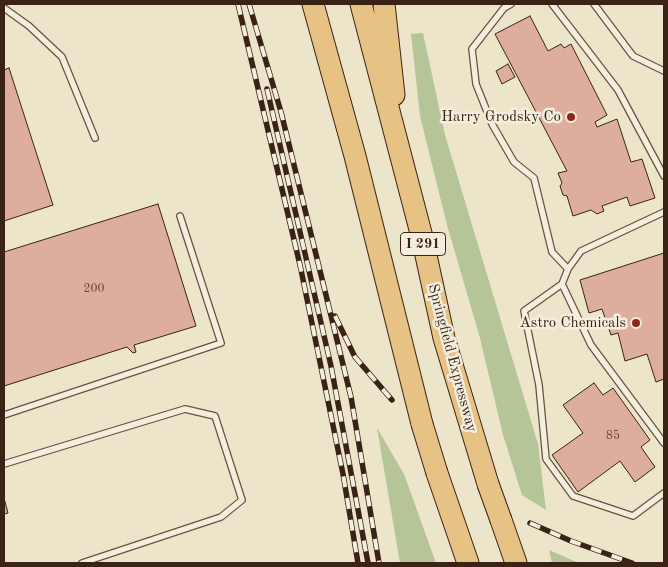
<!DOCTYPE html>
<style>
body{margin:0}
#map{position:relative;width:668px;height:567px;overflow:hidden;background:#ece5ca;font-family:"Old Standard TT",serif}
canvas{display:block}
.frame{position:absolute;inset:0;border:5px solid #3a2215;pointer-events:none}
</style>
<div id="map">
<canvas width="668" height="567"></canvas>
<div class="frame"></div>
</div>
<script>
const context = document.querySelector('canvas').getContext('2d');
context.lineJoin = 'round';
function fill(path, color) { context.fillStyle = color; context.fill(path, 'evenodd'); }
const poly = rows => new Path2D(rows.map(r => 'M' + r).join(''));
function trace(path, color, width, dash) { context.strokeStyle = color; context.lineWidth = width; context.lineCap = dash ? 'butt' : 'round'; context.setLineDash(dash || []); context.stroke(path); }
function label(font, color, halo, rows, align = 'center') {
  context.font = font + ' "Old Standard TT",serif'; context.lineWidth = 5; context.setLineDash([]); context.textBaseline = 'middle'; context.strokeStyle = halo; context.fillStyle = color; for (const [text, x, y, turn = 0] of rows) {
    context.save(); context.translate(x, y); context.rotate((+turn || 0) * Math.PI / 180); context.textAlign = isNaN(turn) ? turn : align; if (halo) context.strokeText(text, 0, 0); context.fillText(text, 0, 0); context.restore();
  }
}
fill(poly([
 [423,33,445,135,538,444,546,510,522,495,503,435,480,338,447,225,420,116,411,34],
 [377,428,404,474,436,563,400,563],
 [549,550,579,563,552,563]
]), '#b6c598');
const building = poly([
 [530,16,548,51,561,44,564,48,571,44,607,115,595,122,597,127,617,119,631,162,642,159,655,198,630,206,627,197,602,206,604,211,597,214,591,210,573,216,567,196,563,195,560,186,562,183,558,173,567,171,495,34,530,16],
 [508,64,515,77,502,84,496,71,508,64],
 [9,68,53,205,4,221,4,70,9,68],
 [158,204,196,326,134,345,136,352,133,353,127,347,4,386,4,252,158,204],
 [664,253,664,379,656,382,647,354,625,361,618,333,611,335,602,309,589,313,580,280,664,253],
 [594,383,603,395,613,388,650,440,641,447,655,467,635,482,620,461,578,492,552,455,583,433,563,405,594,383],
 [4,498,8,513,4,514,4,498]
]);
fill(building, '#ddad9e');
trace(building, '#3a2215', 1);
const service = poly([
 [511,4,504,8,472,49,476,84,492,124,514,162,534,178,552,252,568,269],
 [552,4,618,90,664,176],
 [594,4,633,56,664,71],
 [4,8,29,26,62,57,95,138],
 [664,212,581,251,568,269,562,284,591,345,664,443],
 [562,284,524,311,539,385,546,459,573,496,633,516,664,493],
 [4,415,221,343,180,216],
 [4,464,185,409,215,416,242,500,221,517,82,563]
]);
const motorway = poly([
 [313,4,355,156,422,424],
 [361,4,422,237,444,338,488,484],
 [384,4,394,95],
 [437,473,468,563],
 [501,520,516,563]
]);
trace(service, '#665342', 8);
trace(motorway, '#3a2215', 23);
trace(service, '#f3eedd', 5.5);
trace(motorway, '#e6c285', 21);
const rail = poly([
 [238,4,300,265,343,474,358,563],
 [249,4,281,112,351,397,379,563],
 [267,89,331,366,368,563],
 [335,316,355,357,392,400],
 [530,523,571,541,632,563]
]);
trace(rail, '#3a2215', 5.5);
trace(rail, '#f3eedd', 4, [11]);
const motorwayBridge = poly([
 [422,424,437,473],
 [488,484,501,520]
]);
trace(motorwayBridge, '#3a2215', 23, []);
trace(motorwayBridge, '#e6c285', 21);
for (const [x, y, r, color] of [
 [571,117,5,"#8f2418"],
 [636,323,5,"#8f2418"]
]) { const dot = new Path2D(); dot.arc(x, y, r, 0, 2 * Math.PI); context.fillStyle = color; context.fill(dot); trace(dot, '#f3eedd', 2); }
label('12px', '#634537', null, [
 ["200",94,289],
 ["85",613,436]
]);
for (const [x, y, w] of [
 [423,244,45]
]) { const box = new Path2D(); box.roundRect(x - w / 2, y - 11.5, w, 23, 4); context.fillStyle = '#f3eedd'; context.fill(box); trace(box, '#3a2215', 1); }
label('bold 14px', '#3a2215', null, [
 ["I 291",423,244]
]);
label('15px', '#3a2215', '#f3eedd', [
 ["Harry Grodsky Co",561,117],
 ["Astro Chemicals",626,323]
], 'right');
label('15px', '#3a2215', '#f3eedd', [
 ["Springfield Expressway",452,358,75]
]);
</script>
